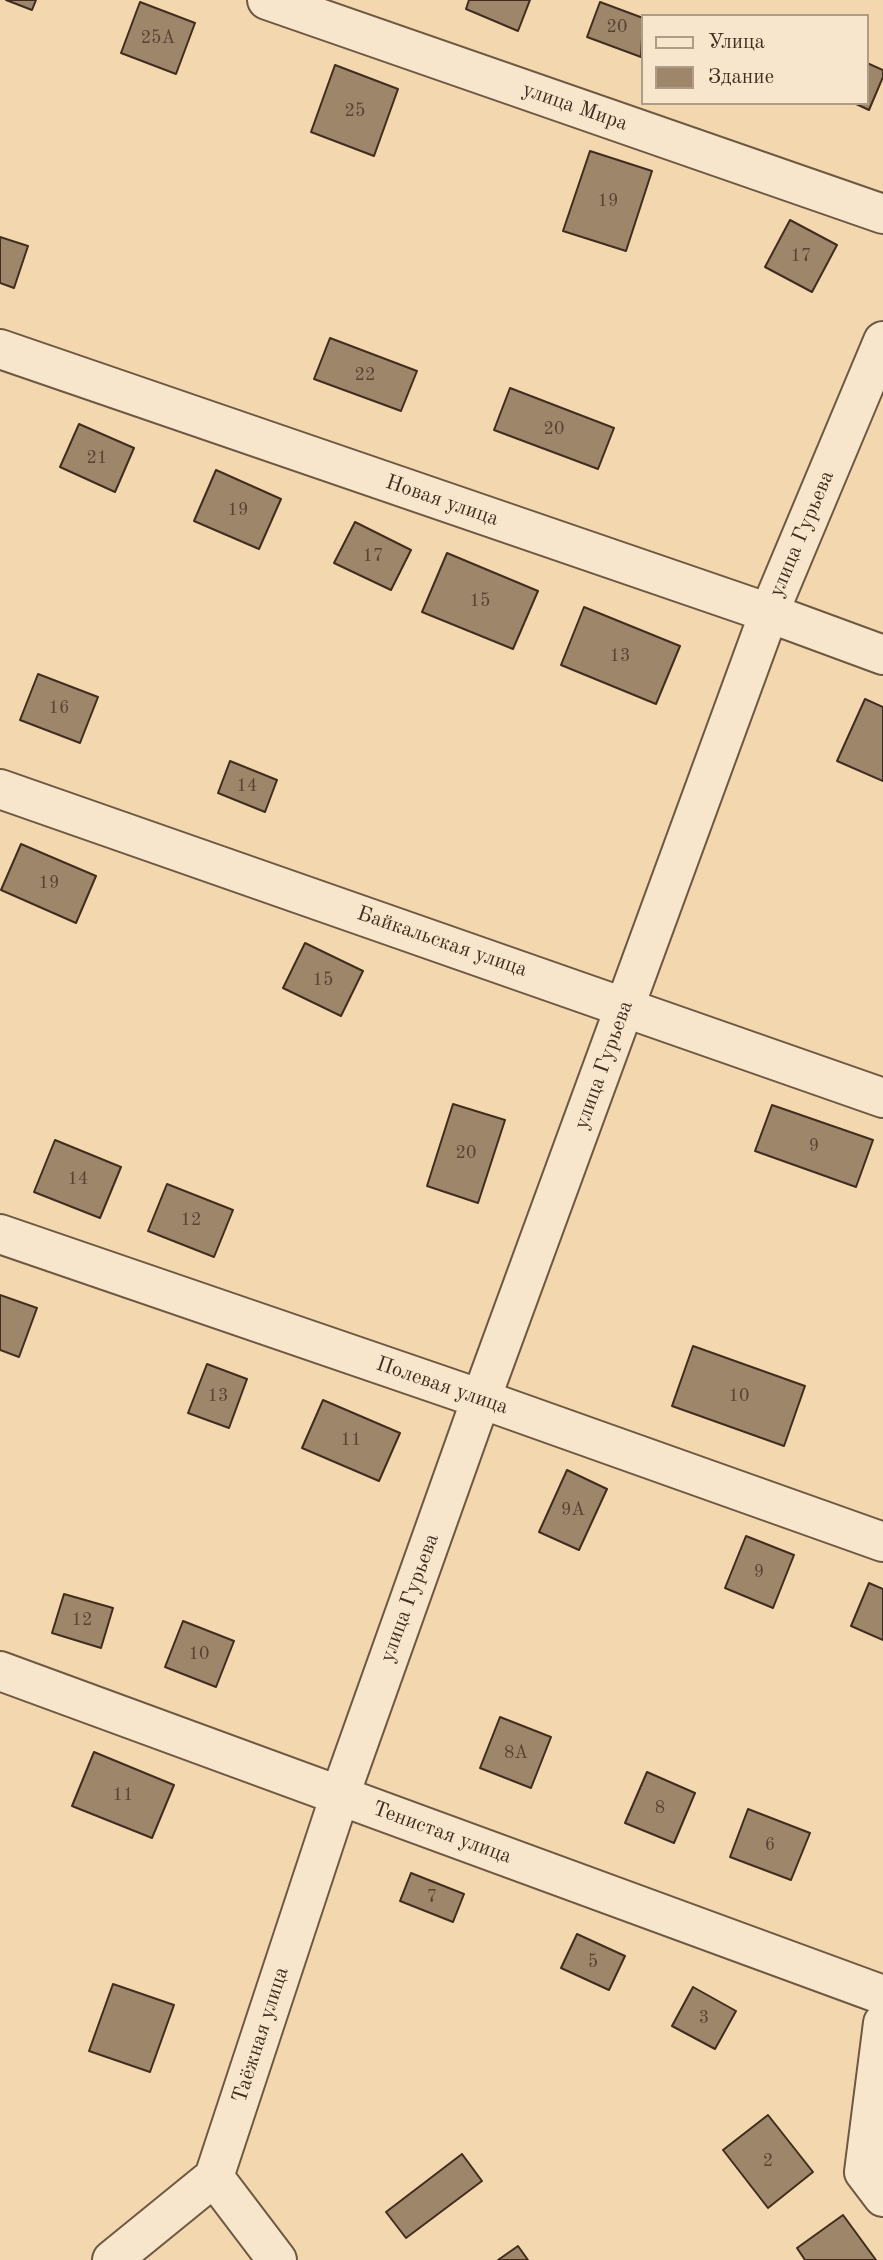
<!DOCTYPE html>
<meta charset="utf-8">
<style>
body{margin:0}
#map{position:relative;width:883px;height:2260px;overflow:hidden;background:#f3d8af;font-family:"Old Standard TT",serif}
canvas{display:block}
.legend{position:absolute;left:641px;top:14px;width:228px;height:91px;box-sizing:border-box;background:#f7e6cb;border:2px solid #ae9c87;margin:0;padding:9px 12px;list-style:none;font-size:21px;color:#412d20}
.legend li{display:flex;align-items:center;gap:14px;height:35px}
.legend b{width:35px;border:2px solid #ae9c87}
</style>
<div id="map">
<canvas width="883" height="2260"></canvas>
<ul class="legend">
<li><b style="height:9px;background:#f7e6cb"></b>Улица</li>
<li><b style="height:19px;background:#9e866a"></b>Здание</li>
</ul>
</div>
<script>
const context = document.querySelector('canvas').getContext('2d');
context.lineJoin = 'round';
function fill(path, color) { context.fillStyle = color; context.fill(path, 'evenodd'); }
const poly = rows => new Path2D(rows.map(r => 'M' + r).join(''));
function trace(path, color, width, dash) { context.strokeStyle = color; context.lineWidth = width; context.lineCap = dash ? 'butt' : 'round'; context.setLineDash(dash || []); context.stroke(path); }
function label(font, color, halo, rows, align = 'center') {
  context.font = font + ' "Old Standard TT",serif'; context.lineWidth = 6; context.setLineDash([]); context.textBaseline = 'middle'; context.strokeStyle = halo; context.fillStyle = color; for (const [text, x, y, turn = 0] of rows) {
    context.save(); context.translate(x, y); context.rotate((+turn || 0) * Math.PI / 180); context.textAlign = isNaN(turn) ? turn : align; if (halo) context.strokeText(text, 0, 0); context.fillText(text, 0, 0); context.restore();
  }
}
const building = poly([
 [6,0,36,0,32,10,6,0],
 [469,0,530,0,518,31,466,9,469,0],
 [140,2,195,23,176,74,121,53,140,2],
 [600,2,643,18,641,57,587,37,600,2],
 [867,63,883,70,883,77,869,110,854,103,867,103,867,63],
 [335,65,398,89,374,156,311,132,335,65],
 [590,151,652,171,626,251,563,231,590,151],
 [790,220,837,245,812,292,765,267,790,220],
 [0,237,28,246,14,288,0,283,0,237],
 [330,338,417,371,401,411,314,379,330,338],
 [510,388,614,428,598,469,494,430,510,388],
 [79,424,134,448,115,492,60,467,79,424],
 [216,470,281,499,259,549,194,521,216,470],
 [355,522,411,550,391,590,334,563,355,522],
 [447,553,538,591,513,649,422,612,447,553],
 [584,607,680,646,656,704,561,665,584,607],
 [38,674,98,697,80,743,20,720,38,674],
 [865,699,883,707,883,781,837,761,865,699],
 [230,761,277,780,265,812,218,793,230,761],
 [21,844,96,876,76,923,1,890,21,844],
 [305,943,363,971,341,1016,283,988,305,943],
 [453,1104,505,1120,478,1203,427,1186,453,1104],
 [772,1105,873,1140,856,1187,755,1151,772,1105],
 [55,1140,121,1167,100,1218,34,1192,55,1140],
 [167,1184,233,1210,214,1257,148,1231,167,1184],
 [0,1295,37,1308,19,1357,0,1350,0,1295],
 [693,1346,805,1386,784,1446,672,1406,693,1346],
 [207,1364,247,1379,229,1428,188,1413,207,1364],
 [323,1400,400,1433,379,1481,302,1448,323,1400],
 [567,1470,607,1489,579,1550,539,1532,567,1470],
 [746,1536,794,1555,773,1608,725,1588,746,1536],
 [869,1583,883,1589,883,1640,851,1626,869,1583],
 [64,1594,113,1608,101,1648,52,1633,64,1594],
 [183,1621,234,1641,216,1687,165,1667,183,1621],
 [500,1717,551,1737,531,1788,480,1768,500,1717],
 [94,1752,174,1785,152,1838,72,1806,94,1752],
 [647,1772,695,1793,674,1843,625,1823,647,1772],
 [748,1809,810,1833,791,1880,730,1857,748,1809],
 [411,1873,464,1894,453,1922,400,1901,411,1873],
 [577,1934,625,1956,609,1990,561,1968,577,1934],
 [113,1984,174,2005,150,2072,89,2051,113,1984],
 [693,1987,736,2011,715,2049,672,2026,693,1987],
 [768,2115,813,2172,768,2208,723,2150,768,2115],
 [462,2154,482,2181,406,2238,386,2212,462,2154],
 [843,2215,876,2260,805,2260,797,2248,843,2215],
 [518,2246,528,2260,498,2260,518,2246]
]);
fill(building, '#9e866a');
trace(building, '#412d20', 2);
const minor = poly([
 [267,0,883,214],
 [0,349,769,613,883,655],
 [0,789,883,1098],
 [0,1234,481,1399,883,1542],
 [0,1671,883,1995],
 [883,2023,864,2172,883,2197],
 [112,2260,214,2177],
 [277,2260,214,2177,340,1795,481,1399,769,613,883,341]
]);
trace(minor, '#6e5844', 42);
trace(minor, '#f7e6cb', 38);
label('18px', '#584332', null, [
 ["20",617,27],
 ["25А",158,38],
 ["25",355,111],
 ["19",608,201],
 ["17",801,256],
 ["22",365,375],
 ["20",554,429],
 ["21",97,458],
 ["19",238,510],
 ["17",373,556],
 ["15",480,601],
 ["13",620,656],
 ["16",59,708],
 ["14",247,786],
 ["19",49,883],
 ["15",323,980],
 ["9",814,1146],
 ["20",466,1153],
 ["14",78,1179],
 ["12",191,1220],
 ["13",218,1396],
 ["10",739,1396],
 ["11",351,1440],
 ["9А",573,1510],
 ["9",759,1572],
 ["12",82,1620],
 ["10",199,1654],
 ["8А",516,1753],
 ["11",123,1795],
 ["8",660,1808],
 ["6",770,1845],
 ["7",432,1897],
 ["5",593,1962],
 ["3",704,2018],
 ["2",768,2161]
]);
label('21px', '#412d20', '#f7e6cb', [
 ["улица Мира",575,107,19],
 ["Новая улица",442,501,19],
 ["улица Гурьева",802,534,-67],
 ["Байкальская улица",442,942,19],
 ["улица Гурьева",604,1065,-70],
 ["Полевая улица",442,1386,19],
 ["улица Гурьева",410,1598,-70],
 ["Тенистая улица",442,1833,20],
 ["Таёжная улица",261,2035,-72]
]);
</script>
